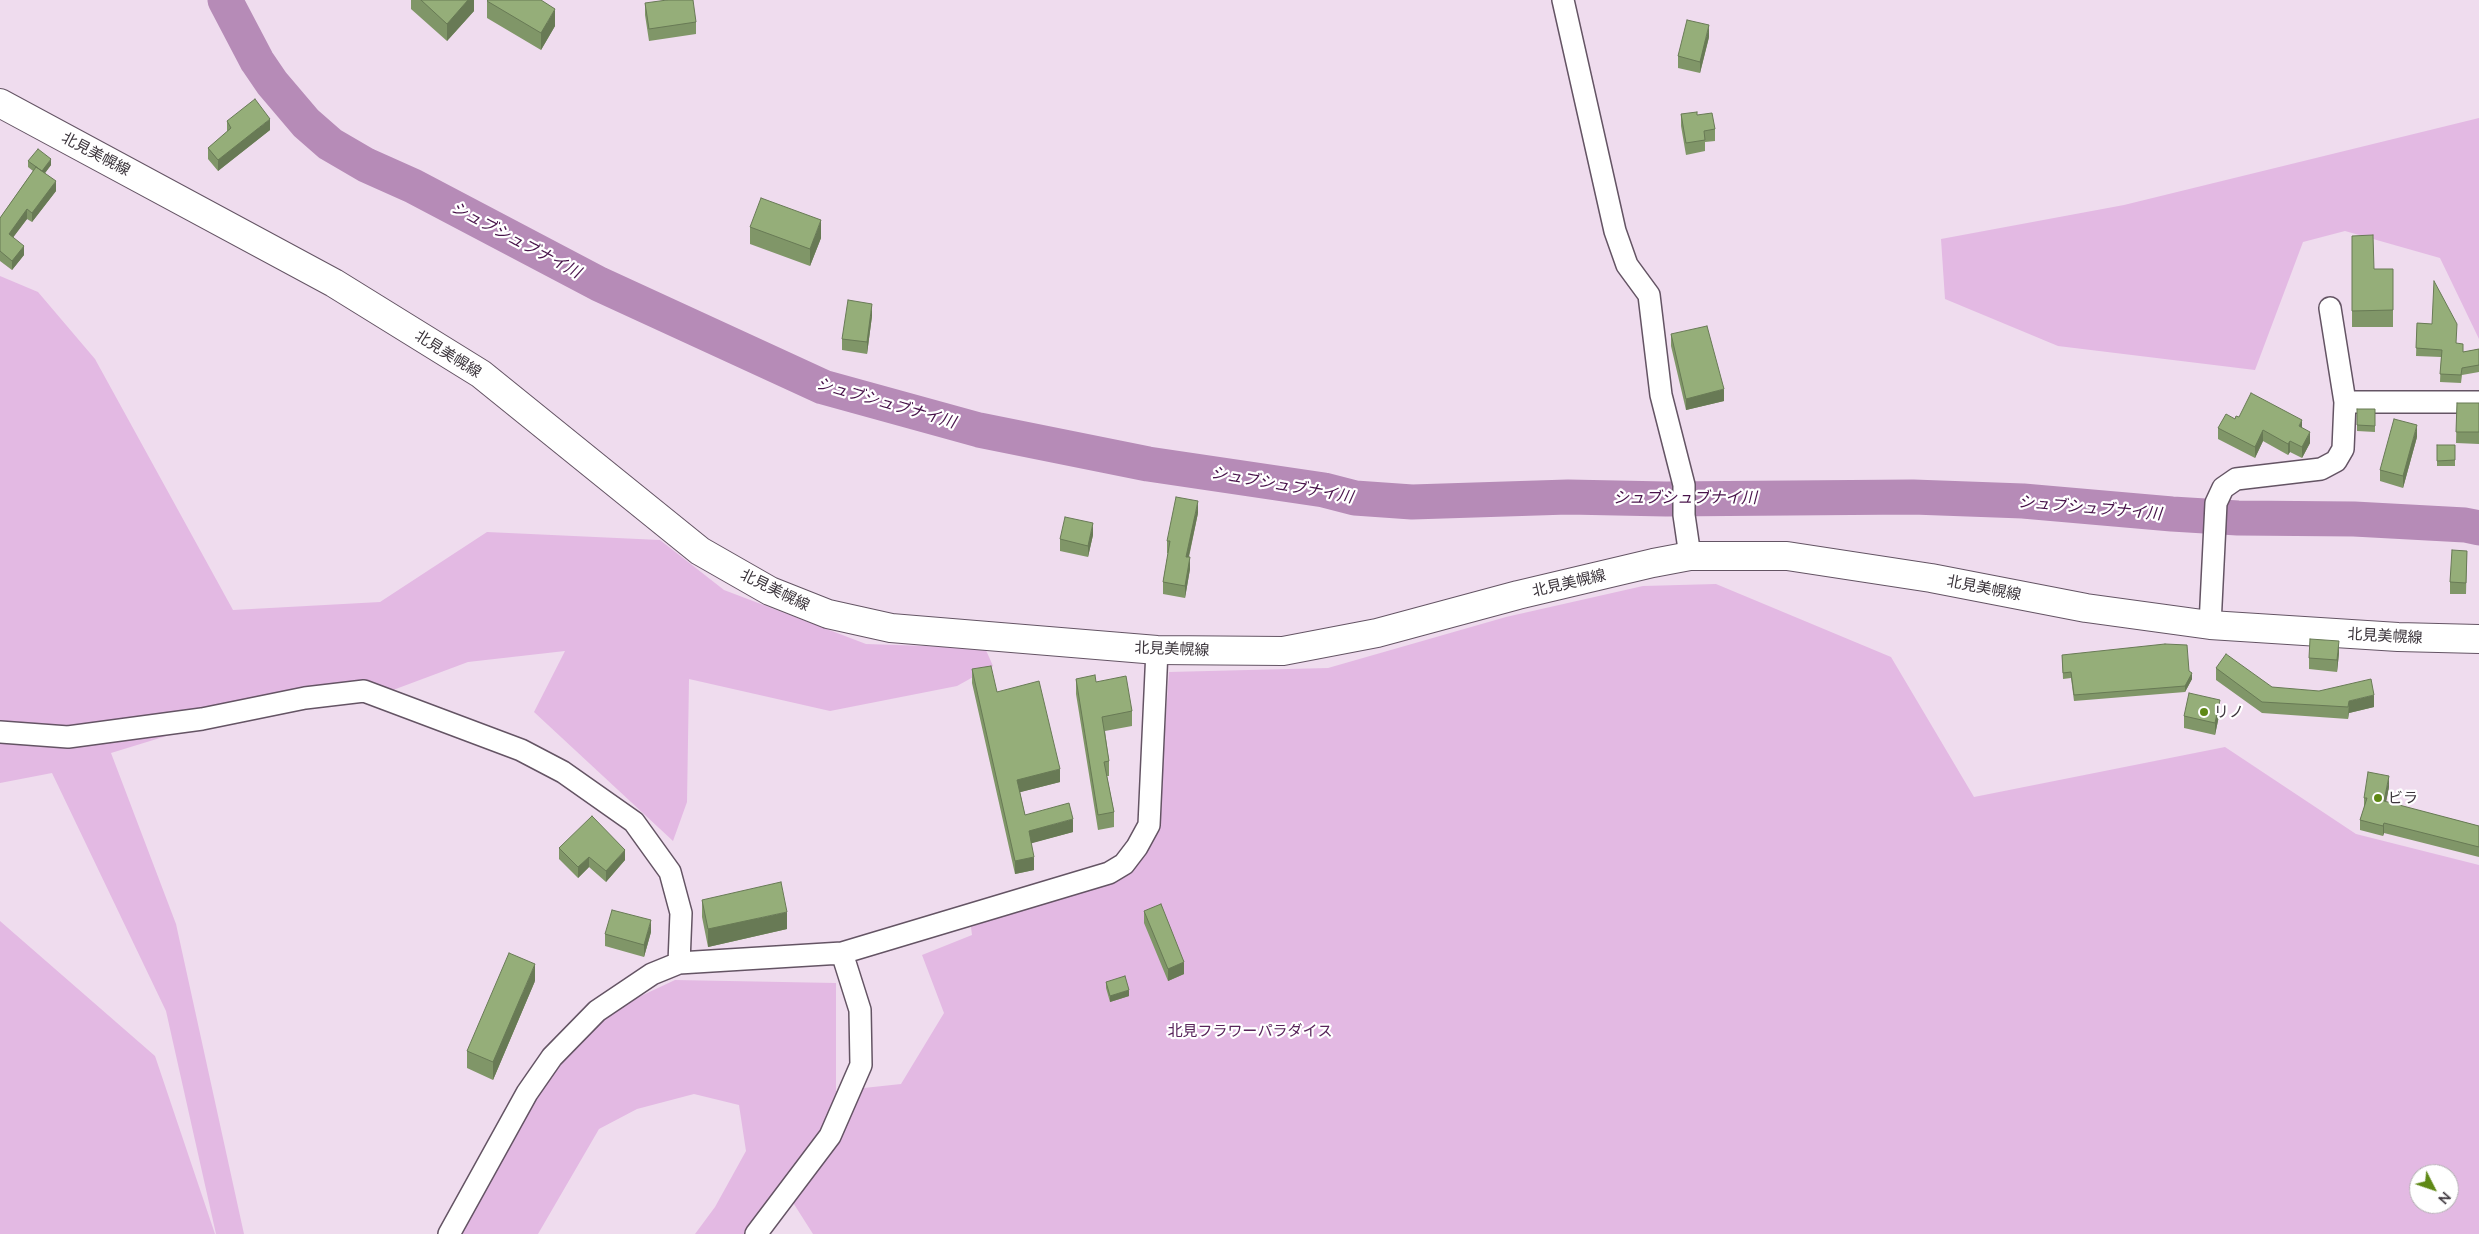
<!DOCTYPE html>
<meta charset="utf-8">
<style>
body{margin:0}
#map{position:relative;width:2479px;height:1234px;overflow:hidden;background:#efdcee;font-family:Lato,sans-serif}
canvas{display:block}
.north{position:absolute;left:2409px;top:1164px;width:50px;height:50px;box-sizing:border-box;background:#fff;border:1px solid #b1aeb1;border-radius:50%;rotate:131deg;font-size:14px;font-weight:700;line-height:20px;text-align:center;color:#3b343b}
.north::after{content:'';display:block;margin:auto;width:18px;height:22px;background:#5f8916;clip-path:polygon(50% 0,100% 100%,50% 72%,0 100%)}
</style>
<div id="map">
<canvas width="2479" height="1234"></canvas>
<div class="north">N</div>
</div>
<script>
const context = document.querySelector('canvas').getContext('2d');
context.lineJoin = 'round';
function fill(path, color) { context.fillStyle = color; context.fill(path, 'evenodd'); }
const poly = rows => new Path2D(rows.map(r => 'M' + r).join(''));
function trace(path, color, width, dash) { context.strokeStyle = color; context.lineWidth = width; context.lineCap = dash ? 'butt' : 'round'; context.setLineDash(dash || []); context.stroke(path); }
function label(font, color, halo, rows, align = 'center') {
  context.font = font + ' Lato,"Noto Sans JP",sans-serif'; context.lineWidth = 4.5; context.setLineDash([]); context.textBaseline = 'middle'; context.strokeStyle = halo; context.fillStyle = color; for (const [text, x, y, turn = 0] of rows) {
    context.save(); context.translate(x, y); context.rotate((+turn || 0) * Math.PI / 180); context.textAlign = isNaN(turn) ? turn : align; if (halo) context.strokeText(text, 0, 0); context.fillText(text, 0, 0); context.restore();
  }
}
fill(poly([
 [2479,118,2479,339,2440,258,2345,231,2303,242,2255,370,2058,346,1945,299,1941,239,2124,205],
 [0,276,38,292,95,359,233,610,380,602,487,532,660,540,724,590,866,644,985,648,993,666,957,686,830,711,689,679,687,802,673,841,534,712,565,651,468,662,393,690,287,699,111,753,176,924,244,1234,216,1234,166,1011,52,773,0,783],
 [1716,584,1891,657,1974,797,2225,747,2356,834,2479,865,2479,1234,813,1234,792,1201,761,1234,695,1234,715,1207,746,1151,739,1105,694,1094,637,1109,599,1129,538,1234,459,1234,537,1093,583,1036,628,1002,675,980,836,983,836,1091,901,1084,944,1013,922,955,972,935,971,927,1126,872,1161,786,1169,672,1328,668,1506,617,1643,586],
 [2419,1174,2449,1174,2449,1204,2419,1204],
 [0,921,155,1056,215,1234,0,1234]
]), '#e3b9e3');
trace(poly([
 [225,0,257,61,272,83,306,123,330,144,366,165,413,186,599,284,823,387,979,430,1148,464,1324,490,1355,498,1412,502,1568,497,1666,499,1913,497,2023,501,2172,514,2238,518,2354,519,2465,525,2479,528]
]), '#b68bb7', 35);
const street = poly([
 [1563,0,1615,231,1627,265,1649,295,1661,395,1684,485,1684,515,1690,556],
 [2345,402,2479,402],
 [2210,625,2216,503,2223,488,2236,479,2321,469,2336,461,2343,449,2345,402,2330,308],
 [0,732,68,737,202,719,305,698,364,691,521,750,563,772,634,822,670,872,681,913,679,963],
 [449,1234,527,1093,552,1057,597,1011,652,974,679,963,842,953,1109,873,1124,864,1137,847,1149,825,1157,650],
 [756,1234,830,1136,861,1065,860,1010,842,953]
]);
const secondary = poly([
 [0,103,334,283,481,374,700,551,770,591,828,614,891,628,1157,650,1283,651,1377,633,1518,595,1653,563,1690,556,1787,556,1931,578,2086,608,2210,625,2398,637,2479,639]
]);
trace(street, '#645464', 24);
trace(secondary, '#645464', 30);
trace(street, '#fff', 21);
trace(secondary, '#fff', 28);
fill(poly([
 [411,0,474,0,474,11,447,41,411,9],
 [487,1,555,26,541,50,487,18],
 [645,3,696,22,696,34,649,41,645,15],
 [1709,37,1700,73,1678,68,1678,56],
 [1681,114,1697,115,1715,129,1715,141,1705,142,1705,151,1686,155,1681,126],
 [227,121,270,130,218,171,208,159,208,148,227,132],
 [28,161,51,165,45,173,56,191,32,222,27,219,13,237,24,255,12,270,0,261,0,218,33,171,28,167],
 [750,227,821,238,810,266,750,244],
 [2352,236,2374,269,2393,269,2393,327,2352,327],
 [872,316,867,354,842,350,842,339],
 [2417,323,2432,324,2456,343,2463,352,2479,349,2479,372,2462,375,2461,383,2440,382,2441,357,2416,356],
 [1671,334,1724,401,1686,410,1671,346],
 [2457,403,2479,403,2479,444,2456,443],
 [2357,409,2375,409,2375,432,2357,431],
 [2239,417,2302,428,2310,443,2302,458,2290,452,2288,455,2263,441,2255,458,2218,439,2218,428],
 [2417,437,2403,488,2380,481,2380,470],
 [2437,445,2455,445,2455,466,2437,466],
 [1198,513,1189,557,1190,569,1185,598,1163,594,1163,582,1168,553,1167,553,1167,541],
 [1093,535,1088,557,1060,551,1060,539],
 [2467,551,2466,594,2450,594,2450,582],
 [2339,653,2337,672,2309,669,2309,658],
 [2062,655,2189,671,2192,679,2185,692,2074,701,2071,678,2063,679],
 [2216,668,2272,687,2374,707,2349,713,2348,719,2262,713,2216,680],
 [972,669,997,692,1060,782,1020,792,1025,815,1073,832,1031,843,1034,870,1015,874,972,683],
 [1076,679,1096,682,1132,711,1132,726,1105,731,1109,761,1109,776,1107,776,1114,812,1114,827,1098,830,1076,694],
 [2220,711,2215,735,2184,728,2184,716],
 [2389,787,2386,802,2479,826,2479,857,2384,833,2383,836,2360,830,2360,820,2364,808,2364,798],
 [559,848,625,860,606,882,589,867,578,878,559,859],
 [702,900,787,929,708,947,702,917],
 [1144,911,1184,974,1168,981,1144,923],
 [651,932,644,957,605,946,605,934],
 [535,981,493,1080,467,1068,467,1051],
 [1106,982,1129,996,1110,1002,1106,988]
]), '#809668');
fill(poly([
 [468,0,474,0,474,11,447,41,447,24],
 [555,9,555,26,541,50,541,33],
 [1709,25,1709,37,1700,73,1700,62],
 [270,119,270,130,218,171,218,160],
 [51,159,51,165,42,177,42,171],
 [56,181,56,191,32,222,32,213],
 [27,209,27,219,9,243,9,234],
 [821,220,821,238,810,266,810,249],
 [24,246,24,255,12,270,12,261],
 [872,304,872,316,867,354,867,342],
 [1724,389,1724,401,1686,410,1686,399],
 [2302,420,2302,431,2299,426],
 [2417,425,2417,437,2403,488,2403,476],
 [2263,430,2263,441,2255,458,2255,447],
 [2310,432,2310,443,2302,458,2302,447],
 [2290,441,2290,452,2288,455,2288,444],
 [1198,501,1198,513,1186,569,1186,557],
 [1093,523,1093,535,1088,557,1088,546],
 [1190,557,1190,569,1185,598,1185,586],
 [2339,641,2339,653,2337,672,2337,660],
 [2192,673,2192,679,2185,692,2185,686],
 [2374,695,2374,707,2349,713,2348,719,2349,701],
 [2220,700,2220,711,2215,735,2215,723],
 [1060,769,1060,782,1017,793,1017,780],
 [2389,776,2389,787,2384,812,2384,801],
 [1073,819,1073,832,1029,844,1029,831],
 [2384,823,2384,833,2383,836,2383,826],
 [625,850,625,860,606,882,606,871],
 [589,857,589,867,578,878,578,867],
 [1034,857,1034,870,1015,874,1015,861],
 [787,912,787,929,708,947,708,929],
 [651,920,651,932,644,957,644,945],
 [1184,962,1184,974,1168,981,1168,969],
 [535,964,535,981,493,1080,493,1062],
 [1129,990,1129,996,1110,1002,1110,996]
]), '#687a55');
const building = poly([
 [421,0,468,0,447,24,421,0],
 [488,0,541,0,555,9,541,33,487,1,488,0],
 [667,0,693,0,696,22,649,29,645,3,667,0],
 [1687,20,1709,25,1700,62,1678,56,1687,20],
 [255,99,270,119,218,160,208,148,231,128,227,121,255,99],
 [1697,112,1697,115,1712,113,1715,129,1704,131,1705,140,1686,143,1681,114,1697,112],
 [38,149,51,159,42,171,28,161,38,149],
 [36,167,56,181,32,213,27,209,9,234,24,246,12,261,0,251,0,218,36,167],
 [761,198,821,220,810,249,750,227,761,198],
 [2373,235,2374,269,2393,269,2393,310,2352,311,2352,236,2373,235],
 [2434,281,2457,324,2456,343,2463,344,2463,352,2479,349,2479,365,2462,368,2461,375,2440,374,2442,350,2416,348,2417,323,2432,324,2434,281],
 [848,300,872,304,867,342,842,339,848,300],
 [1707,326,1724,389,1686,399,1671,334,1707,326],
 [2251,393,2302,420,2299,426,2310,432,2302,447,2290,441,2288,444,2263,430,2255,447,2218,428,2226,414,2235,419,2236,416,2239,417,2251,393],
 [2457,403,2479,403,2479,432,2456,432,2457,403],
 [2357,409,2375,409,2375,426,2357,425,2357,409],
 [2394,419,2417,425,2403,476,2380,470,2394,419],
 [2437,445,2455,445,2455,460,2437,461,2437,445],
 [1176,497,1198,501,1186,557,1190,557,1185,586,1163,582,1170,541,1167,541,1176,497],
 [1065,517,1093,523,1088,546,1060,539,1065,517],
 [2452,550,2467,551,2466,583,2450,582,2452,550],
 [2310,639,2339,641,2337,660,2309,658,2310,639],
 [2165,644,2187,645,2189,671,2192,673,2185,686,2074,695,2071,672,2063,673,2062,655,2165,644],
 [2226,654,2272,687,2319,691,2371,679,2374,695,2349,701,2348,707,2262,702,2216,668,2226,654],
 [991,666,997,692,1039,681,1060,769,1017,780,1025,815,1069,803,1073,819,1029,831,1034,857,1015,861,972,669,991,666],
 [1095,675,1096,682,1126,676,1132,711,1102,717,1109,761,1104,762,1114,812,1098,815,1076,679,1095,675],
 [2189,693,2220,700,2215,723,2184,716,2189,693],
 [2368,772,2389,776,2384,801,2479,826,2479,847,2384,823,2383,826,2360,820,2367,798,2364,798,2368,772],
 [592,816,625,850,606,871,589,857,578,867,559,848,592,816],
 [781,882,787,912,708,929,702,900,781,882],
 [1161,904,1184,962,1168,969,1144,911,1161,904],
 [612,910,651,920,644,945,605,934,612,910],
 [509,953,535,964,493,1062,467,1051,509,953],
 [1125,976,1129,990,1110,996,1106,982,1125,976]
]);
fill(building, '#95ae79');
trace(building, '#687a55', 1);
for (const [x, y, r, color] of [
 [2204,712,5,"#5f8916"],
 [2378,798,5,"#5f8916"]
]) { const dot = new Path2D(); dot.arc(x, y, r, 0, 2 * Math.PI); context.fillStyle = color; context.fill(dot); trace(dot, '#fff', 2); }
label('15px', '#3b343b', '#fff', [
 ["北見美幌線",96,154,28],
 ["北見美幌線",448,354,32],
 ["北見美幌線",1569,583,-13],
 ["北見美幌線",1984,588,11],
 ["北見美幌線",775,590,26],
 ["北見美幌線",2385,636,3],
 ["北見美幌線",1172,649,2]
]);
label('15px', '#3b343b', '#fff', [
 ["リノ",2214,712],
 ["ビラ",2388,798]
], 'left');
label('15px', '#572359', '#fff', [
 ["北見フラワーパラダイス",1250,1031]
]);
label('italic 16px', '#48134a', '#fff', [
 ["シュブシュブナイ川",516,240,28],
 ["シュブシュブナイ川",886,403,16],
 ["シュブシュブナイ川",1282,485,10],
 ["シュブシュブナイ川",1685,498],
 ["シュブシュブナイ川",2090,508,5]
]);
</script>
